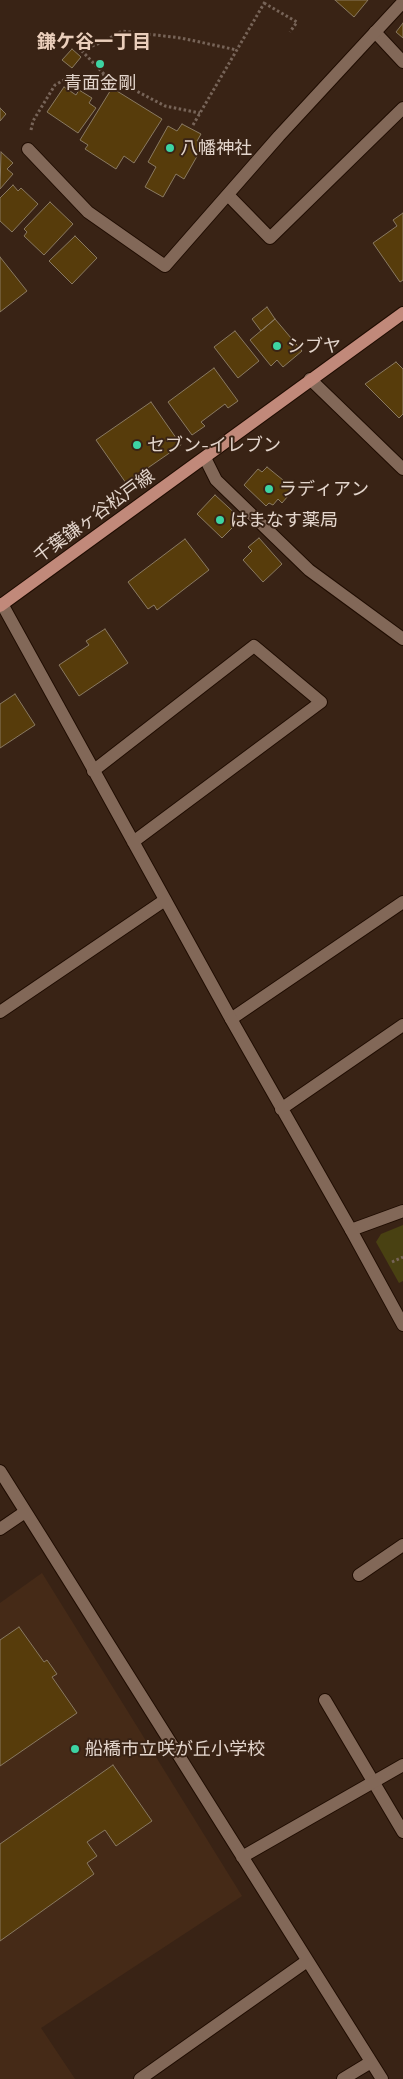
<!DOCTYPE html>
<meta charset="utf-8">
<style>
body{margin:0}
canvas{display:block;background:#392315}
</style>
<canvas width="403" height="2079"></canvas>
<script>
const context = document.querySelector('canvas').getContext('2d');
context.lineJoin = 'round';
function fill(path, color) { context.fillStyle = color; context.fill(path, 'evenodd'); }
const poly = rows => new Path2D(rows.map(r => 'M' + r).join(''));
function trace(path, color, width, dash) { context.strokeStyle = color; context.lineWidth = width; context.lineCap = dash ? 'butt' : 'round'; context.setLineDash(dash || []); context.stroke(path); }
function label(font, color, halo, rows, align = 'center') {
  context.font = font + ' "Exo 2","Noto Sans JP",sans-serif'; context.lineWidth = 4; context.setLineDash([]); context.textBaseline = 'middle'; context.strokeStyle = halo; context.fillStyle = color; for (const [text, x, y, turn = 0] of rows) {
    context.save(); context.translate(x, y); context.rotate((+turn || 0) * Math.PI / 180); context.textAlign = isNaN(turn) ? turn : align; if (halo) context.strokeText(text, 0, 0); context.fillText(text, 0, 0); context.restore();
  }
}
fill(poly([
 [42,1573,242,1896,41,2028,75,2079,0,2079,0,1603]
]), '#452a17');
fill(poly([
 [403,1225,403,1281,399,1283,376,1242,381,1234]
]), '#494112');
const building = poly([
 [335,0,368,0,354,17,335,0],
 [403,23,403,38,396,32,403,23],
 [72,49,81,57,72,68,62,60,72,49],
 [64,87,76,95,79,90,92,98,89,103,96,108,78,133,47,112,64,87],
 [112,88,162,119,134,163,124,156,116,169,85,149,88,145,80,140,112,88],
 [0,108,6,114,0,121,0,108],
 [182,124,201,134,197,141,204,144,184,179,176,174,163,197,145,187,156,167,148,162,168,126,177,131,182,124],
 [1,152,13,163,7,169,13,174,0,189,1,152],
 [13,185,18,191,21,188,38,204,12,232,0,221,0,198,13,185],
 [50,202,73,224,44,255,24,236,27,232,24,229,50,202],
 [403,213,403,280,400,282,373,243,397,226,393,220,403,213],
 [75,236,97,258,72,284,49,261,75,236],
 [0,257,27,291,0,312,0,257],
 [267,307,275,319,261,331,252,319,267,307],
 [275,319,302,351,283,367,277,360,271,366,250,340,275,319],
 [235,331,259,361,238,378,214,347,235,331],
 [396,362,403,369,403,414,399,418,365,384,396,362],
 [214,368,238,401,228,408,225,404,201,422,205,426,192,435,168,402,214,368],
 [151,402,181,445,126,483,96,440,151,402],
 [267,467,294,489,282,503,278,499,273,505,269,503,266,506,244,485,258,469,262,472,267,467],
 [215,495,241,519,222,538,197,514,215,495],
 [259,538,282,564,263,582,243,560,252,551,248,547,259,538],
 [185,539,209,570,157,610,154,605,148,609,128,582,185,539],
 [105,629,128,663,79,696,59,665,89,645,86,641,105,629],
 [15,694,35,725,0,748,0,704,15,694],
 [19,1627,44,1662,47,1660,57,1674,52,1677,77,1713,0,1766,0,1640,19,1627],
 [113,1765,152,1821,116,1846,105,1830,87,1842,97,1856,87,1863,94,1874,0,1941,0,1844,113,1765]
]);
fill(building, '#573c0b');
trace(building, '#897961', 1);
const lane = poly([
 [375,32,403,62],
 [228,195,270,238,403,108],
 [310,379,403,469],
 [205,458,216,480,309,570,403,639],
 [0,1012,165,900],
 [231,1019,403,902],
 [351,1230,403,1211],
 [325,1700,403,1832]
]);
const street = poly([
 [28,149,88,212,165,266,279,136,403,2],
 [2,604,231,1019,351,1230,403,1325],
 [93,771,254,646,321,702,133,842],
 [281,1109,403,1025],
 [0,1471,382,2079],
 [0,1529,25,1512],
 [359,1575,403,1545],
 [242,1857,403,1765],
 [140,2079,307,1961],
 [343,2079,371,2062]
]);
const primary = poly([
 [0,606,403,313]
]);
trace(lane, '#1f0c01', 14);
trace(street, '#1f0c01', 14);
trace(primary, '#1f0c01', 14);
trace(poly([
 [264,3,297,22,290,32],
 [104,74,81,50,103,42,122,31,181,38,237,50],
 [193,125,266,0],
 [31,130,33,121,55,85,64,80,104,74,165,106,200,113],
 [392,1262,403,1257]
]), '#776458', 3, [2.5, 2.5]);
trace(lane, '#826858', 12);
trace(street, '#826858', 12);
trace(primary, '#c1897a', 12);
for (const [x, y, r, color] of [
 [100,64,5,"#3dd4a3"],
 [170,148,5,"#3dd4a3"],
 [277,346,5,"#3dd4a3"],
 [137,445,5,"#3dd4a3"],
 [269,489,5,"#3dd4a3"],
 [220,520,5,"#3dd4a3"],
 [75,1749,5,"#3dd4a3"]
]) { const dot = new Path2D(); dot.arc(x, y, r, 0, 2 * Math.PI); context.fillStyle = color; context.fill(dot); trace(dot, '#392315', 2); }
label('18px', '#e3d5cc', '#392315', [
 ["青面金剛",100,83,"center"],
 ["八幡神社",180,148],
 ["シブヤ",287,346],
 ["セブン-イレブン",147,445],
 ["ラディアン",279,489],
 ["はまなす薬局",230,520],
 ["船橋市立咲が丘小学校",85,1749]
], 'left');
label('18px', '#e3d5cc', '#392315', [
 ["千葉鎌ヶ谷松戸線",94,516,-36]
]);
label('bold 19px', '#eacebb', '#392315', [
 ["鎌ケ谷一丁目",94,42]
]);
</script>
